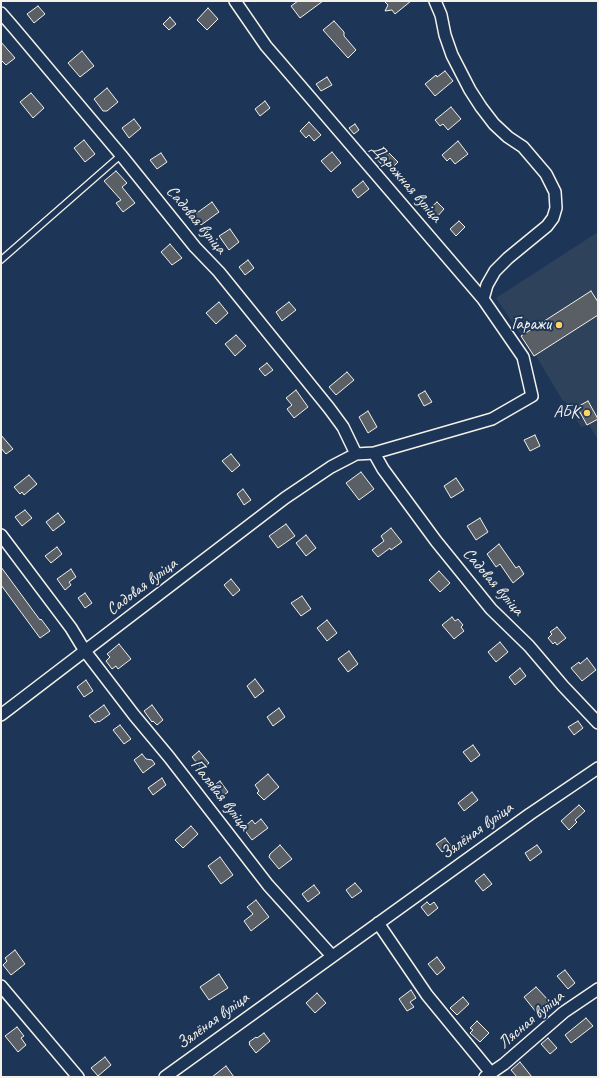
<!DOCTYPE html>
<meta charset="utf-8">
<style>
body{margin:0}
#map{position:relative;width:599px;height:1078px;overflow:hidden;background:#1d3557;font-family:Caveat,sans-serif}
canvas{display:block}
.frame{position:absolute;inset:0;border:2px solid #f4f1e8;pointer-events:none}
</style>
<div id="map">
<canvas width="599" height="1078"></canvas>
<div class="frame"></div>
</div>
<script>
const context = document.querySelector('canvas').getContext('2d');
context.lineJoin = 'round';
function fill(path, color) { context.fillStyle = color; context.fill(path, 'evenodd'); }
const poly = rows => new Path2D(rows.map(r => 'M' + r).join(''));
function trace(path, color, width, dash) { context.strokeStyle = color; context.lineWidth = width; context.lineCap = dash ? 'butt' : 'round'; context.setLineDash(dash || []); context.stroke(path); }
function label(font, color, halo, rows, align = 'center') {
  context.font = font + ' Caveat,sans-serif'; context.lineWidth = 4; context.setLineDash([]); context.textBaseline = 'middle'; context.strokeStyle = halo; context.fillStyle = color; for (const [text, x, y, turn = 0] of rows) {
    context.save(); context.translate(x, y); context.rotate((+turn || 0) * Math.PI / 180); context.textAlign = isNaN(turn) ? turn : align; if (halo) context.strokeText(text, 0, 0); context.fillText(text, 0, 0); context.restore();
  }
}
fill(poly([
 [598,232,598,440,589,425,581,427,565,401,563,401,536,356,534,357,520,336,521,335,496,298]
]), '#2f425b');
const building = poly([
 [298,1,323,1,300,18,291,6,298,1],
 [384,1,411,1,395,14,392,10,385,11,388,5,384,1],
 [38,6,45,14,34,23,27,14,38,6],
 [208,8,218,19,207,30,197,20,208,8],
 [170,17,176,24,169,30,163,24,170,17],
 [334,21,344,32,344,36,356,50,348,58,323,30,334,21],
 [1,42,15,58,6,65,1,60,1,42],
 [82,51,94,66,80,77,68,63,82,51],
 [445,71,453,81,435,96,425,84,436,75,437,77,445,71],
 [327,77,332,85,321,91,316,84,327,77],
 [107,88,118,102,107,111,103,111,94,99,107,88],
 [31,93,44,108,33,118,20,102,31,93],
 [265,101,270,108,260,116,255,109,265,101],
 [451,107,461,119,448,130,443,124,440,126,435,120,451,107],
 [134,119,141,128,129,138,122,128,134,119],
 [309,122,321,135,314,141,309,135,306,138,300,131,309,122],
 [355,124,359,130,354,134,349,128,355,124],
 [84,140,95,154,85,162,74,148,84,140],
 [458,141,468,154,455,164,450,158,447,161,442,155,458,141],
 [385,149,398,162,391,169,386,163,383,166,376,158,385,149],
 [332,152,341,163,331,172,321,161,332,152],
 [161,153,167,162,157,169,150,160,161,153],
 [116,171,127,183,122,187,135,203,123,212,116,203,121,200,104,181,116,171],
 [363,181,369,189,358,198,352,190,363,181],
 [212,202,219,212,201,225,194,215,212,202],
 [437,202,444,209,436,218,428,210,437,202],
 [459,221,465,227,456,236,450,229,459,221],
 [230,229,239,242,229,250,219,236,230,229],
 [170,244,182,258,172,265,161,252,170,244],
 [248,260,254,268,245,275,239,267,248,260],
 [591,291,598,302,598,315,534,356,521,336,591,291],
 [219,302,228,313,216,324,206,313,219,302],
 [289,302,296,310,282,321,276,312,289,302],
 [236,335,246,346,235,356,225,344,236,335],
 [267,363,273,370,265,376,259,369,267,363],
 [347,372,354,380,336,395,329,387,347,372],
 [296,390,308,407,294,418,287,409,292,405,286,398,296,390],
 [425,391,432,402,424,406,418,395,425,391],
 [588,401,598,419,587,425,577,407,588,401],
 [368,411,377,427,368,433,359,417,368,411],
 [1,435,13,449,6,454,1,448,1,435],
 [535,435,540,446,530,451,524,440,535,435],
 [231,454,240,465,232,472,222,461,231,454],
 [361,472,374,489,359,500,346,483,361,472],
 [29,475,37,484,24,495,22,492,20,494,14,487,29,475],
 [456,478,464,490,451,498,444,486,456,478],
 [243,489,251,500,244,505,237,494,243,489],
 [25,510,32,518,22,526,15,517,25,510],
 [58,513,65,522,53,531,46,522,58,513],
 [480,518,488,532,476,540,467,526,480,518],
 [286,524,295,536,278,548,269,536,286,524],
 [391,528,402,542,391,550,390,548,378,557,372,550,384,541,381,536,391,528],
 [306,535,316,548,306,556,296,543,306,535],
 [499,544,516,568,519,566,524,574,513,583,500,564,496,567,487,554,499,544],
 [57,547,62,554,51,563,45,556,57,547],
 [1,567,40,620,41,619,50,631,40,638,1,585,1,567],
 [71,569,76,577,69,582,71,585,65,590,57,579,71,569],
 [439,571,450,583,440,592,429,580,439,571],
 [231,579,240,590,233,596,224,585,231,579],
 [85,593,92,603,85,608,78,598,85,593],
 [302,596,311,609,301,616,291,603,302,596],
 [452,617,455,621,458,619,463,625,461,627,464,631,454,639,442,625,452,617],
 [327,620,337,633,327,641,317,628,327,620],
 [557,627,566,638,557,645,555,642,553,644,548,638,552,634,550,632,557,627],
 [500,642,508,652,496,662,488,652,500,642],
 [119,644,131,659,118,669,116,666,112,669,106,661,110,657,107,654,119,644],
 [349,651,358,664,348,672,338,659,349,651],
 [587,658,596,670,582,681,571,668,579,662,580,664,587,658],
 [520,668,526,676,515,685,509,677,520,668],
 [255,679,264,691,255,698,247,686,255,679],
 [86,680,93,691,84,697,77,687,86,680],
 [104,705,110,714,99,722,98,721,95,723,89,716,104,705],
 [152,705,163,720,157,725,153,721,152,722,144,711,152,705],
 [279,708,285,717,273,726,267,717,279,708],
 [578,721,583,728,574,735,568,727,578,721],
 [120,725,131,739,124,744,113,730,120,725],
 [473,745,480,755,471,762,463,752,473,745],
 [199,751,209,763,202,769,192,757,199,751],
 [142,754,146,759,152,760,155,764,143,773,134,760,142,754],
 [268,774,279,787,264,800,257,793,259,791,255,785,268,774],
 [162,778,166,785,153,795,148,788,162,778],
 [220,781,228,792,220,798,212,787,220,781],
 [472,792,478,800,464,811,458,803,472,792],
 [579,805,585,811,575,820,577,822,569,830,561,821,579,805],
 [261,819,268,828,252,840,243,828,252,820,255,824,261,819],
 [191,826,198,834,183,848,175,840,191,826],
 [445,838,451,846,442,852,436,844,445,838],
 [280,845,292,859,279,869,269,857,270,854,280,845],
 [537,845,542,852,530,861,525,853,537,845],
 [220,857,233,875,221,884,208,866,220,857],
 [484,874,492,884,483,891,475,881,484,874],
 [355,883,362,891,352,898,346,890,355,883],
 [314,885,320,893,308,902,302,894,314,885],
 [256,900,269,917,251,931,244,921,253,914,247,907,256,900],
 [427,902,430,905,434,902,438,908,428,916,421,907,427,902],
 [15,950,25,964,11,975,3,965,7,961,5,958,15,950],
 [437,957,445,968,437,975,428,964,437,957],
 [565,970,575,983,568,989,557,976,565,970],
 [219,974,228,988,209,1000,200,987,219,974],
 [536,987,549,1001,536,1012,524,997,536,987],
 [411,990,416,998,410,1002,414,1007,407,1011,399,999,411,990],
 [317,993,326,1003,315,1013,306,1003,317,993],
 [463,997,469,1004,457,1015,450,1008,463,997],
 [586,1018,593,1026,571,1043,565,1035,586,1018],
 [477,1021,489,1033,480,1042,470,1033,473,1030,470,1028,477,1021],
 [17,1027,24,1036,21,1038,26,1045,18,1052,5,1036,17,1027],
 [264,1033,270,1041,256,1053,249,1044,250,1044,249,1042,256,1037,257,1038,264,1033],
 [548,1038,557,1048,550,1054,541,1044,548,1038],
 [105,1057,111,1065,98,1076,91,1068,105,1057],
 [520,1062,532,1077,517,1077,511,1070,520,1062],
 [226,1066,234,1077,212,1077,226,1066]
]);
fill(building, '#5a5f65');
trace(building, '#f4f1e8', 1);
const lane = poly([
 [1,260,121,155]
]);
const street = poly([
 [435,1,441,15,445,35,452,55,470,90,481,107,494,124,508,137,523,147,546,174,555,192,556,208,553,218,547,226,508,258,495,271,487,285,483,299],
 [1,13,14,28,121,155,195,247,219,272,329,408,343,427,356,454],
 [374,453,383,469,436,541,491,609,529,646,563,686,598,723],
 [1,535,71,628,85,651,134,715,169,757,268,885,332,956],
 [1,715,285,498,331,467,356,454,374,453,492,419,532,396,523,357,483,299,279,61,266,46,235,1],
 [378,923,427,995,491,1073],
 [1,986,78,1077],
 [165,1077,530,814,598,768],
 [485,1077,504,1064,564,1012,598,989]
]);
trace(lane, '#f4f1e8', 8);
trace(street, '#f4f1e8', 14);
trace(lane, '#1d3557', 5.5);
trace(street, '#1d3557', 11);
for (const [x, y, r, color] of [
 [559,325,4,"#ffd166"],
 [587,413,4,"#ffd166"]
]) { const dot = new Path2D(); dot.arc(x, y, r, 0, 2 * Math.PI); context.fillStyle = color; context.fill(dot); trace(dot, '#1d3557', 1.5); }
label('17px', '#f4f1e8', '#1d3557', [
 ["Дарожная вуліца",406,183,49],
 ["Садовая вуліца",196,220,50],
 ["Садовая вуліца",493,582,49],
 ["Садовая вуліца",142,587,-37],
 ["Палявая вуліца",220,795,52],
 ["Зялёная вуліца",477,831,-36],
 ["Лясная вуліца",531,1020,-40],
 ["Зялёная вуліца",213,1021,-36]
]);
label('17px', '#f4f1e8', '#1d3557', [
 ["Гаражи",551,325],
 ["АБК",579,413]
], 'right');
</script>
